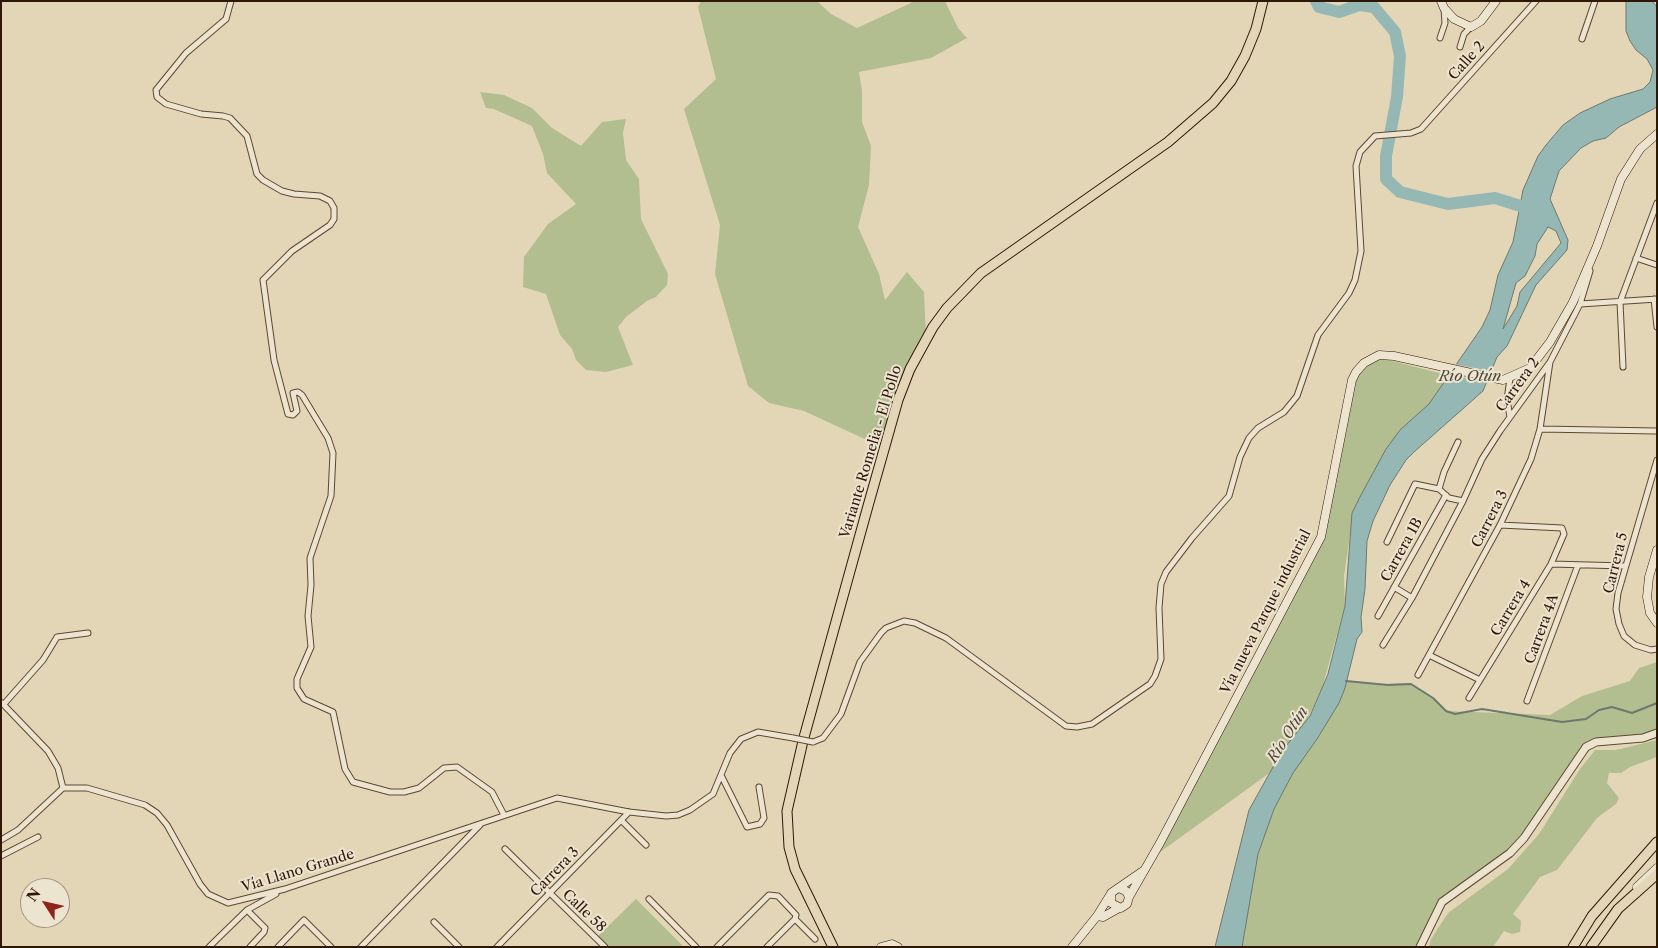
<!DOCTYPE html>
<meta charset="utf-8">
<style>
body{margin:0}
#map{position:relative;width:1658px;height:948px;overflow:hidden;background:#e3d6b7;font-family:"Libre Caslon Text",serif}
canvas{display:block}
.frame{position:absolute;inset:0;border:2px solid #2f1706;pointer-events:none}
.north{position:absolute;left:20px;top:878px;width:50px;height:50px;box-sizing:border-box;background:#ede4d0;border:1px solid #a1927f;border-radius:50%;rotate:305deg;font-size:14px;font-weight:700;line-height:20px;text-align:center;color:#2f1706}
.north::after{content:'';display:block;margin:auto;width:18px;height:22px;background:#8f2418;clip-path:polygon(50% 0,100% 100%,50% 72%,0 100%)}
</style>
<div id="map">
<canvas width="1658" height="948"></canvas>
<div class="frame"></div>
<div class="north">N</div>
</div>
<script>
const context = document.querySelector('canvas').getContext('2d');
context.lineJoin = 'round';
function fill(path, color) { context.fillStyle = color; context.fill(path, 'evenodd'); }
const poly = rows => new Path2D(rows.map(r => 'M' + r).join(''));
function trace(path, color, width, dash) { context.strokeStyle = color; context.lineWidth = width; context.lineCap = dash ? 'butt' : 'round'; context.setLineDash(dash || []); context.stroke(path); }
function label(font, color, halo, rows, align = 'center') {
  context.font = font + ' "Libre Caslon Text",serif'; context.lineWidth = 4; context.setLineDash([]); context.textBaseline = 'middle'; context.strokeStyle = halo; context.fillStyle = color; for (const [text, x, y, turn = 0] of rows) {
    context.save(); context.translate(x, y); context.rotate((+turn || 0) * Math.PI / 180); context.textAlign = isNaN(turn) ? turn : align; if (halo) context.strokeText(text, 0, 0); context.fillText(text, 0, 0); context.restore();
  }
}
fill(poly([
 [701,1,817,1,831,14,857,28,915,1,945,1,958,28,967,38,931,58,859,72,862,91,862,122,871,146,869,185,858,227,879,274,885,300,907,272,924,292,926,338,884,448,804,411,769,403,748,386,715,274,720,225,684,109,716,79,698,7],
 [480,92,504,95,532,108,552,128,581,146,602,122,626,119,623,133,626,160,639,179,641,219,668,274,667,285,656,297,647,301,626,317,618,327,633,365,606,372,586,370,576,360,572,349,560,335,546,294,523,287,524,257,548,224,576,204,547,173,543,154,532,126,494,109,486,108],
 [1385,359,1462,379,1376,467,1352,521,1344,576,1345,606,1322,688,1295,746,1337,680,1384,684,1404,683,1415,686,1433,698,1446,711,1550,715,1582,696,1630,681,1639,668,1657,662,1657,733,1596,742,1575,760,1510,853,1442,902,1421,947,1229,947,1238,899,1293,756,1156,855,1321,537,1352,380,1369,360],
 [1657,740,1657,757,1630,767,1621,773,1609,773,1607,783,1619,798,1616,804,1597,818,1557,870,1540,877,1513,914,1521,921,1520,932,1512,934,1504,931,1493,947,1429,947,1431,939,1448,913,1508,869,1539,834,1580,769,1595,750,1616,750],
 [636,899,684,947,605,947,596,938]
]), '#b2be8f');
const water = poly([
 [1626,1,1652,1,1657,7,1657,107,1619,127,1606,138,1593,141,1581,148,1559,171,1550,199,1568,240,1567,250,1536,285,1507,346,1497,357,1483,391,1414,452,1406,460,1390,485,1373,521,1367,541,1365,589,1361,617,1362,632,1357,639,1345,688,1339,703,1317,739,1293,773,1274,809,1258,854,1242,947,1215,947,1249,810,1282,751,1310,716,1328,674,1345,606,1352,513,1361,495,1386,449,1400,430,1429,404,1482,327,1490,310,1498,275,1513,242,1523,190,1538,156,1546,145,1563,125,1580,113,1610,99,1643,89,1650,82,1653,70,1647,59,1636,50,1630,41,1626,31,1626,1],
 [1548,227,1556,231,1561,243,1520,292,1517,306,1503,329,1516,283,1525,276,1535,256,1537,244,1548,227]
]);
fill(water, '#96b8b5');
trace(water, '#6d786f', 1);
fill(poly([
 [1454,364,1495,372,1490,383,1447,374]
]), '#e3d6b7');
trace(poly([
 [1346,681,1388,685,1411,684,1433,698,1446,711,1455,714,1482,709,1562,722,1586,719,1599,710,1612,707,1632,713,1657,703]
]), '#6d786f', 2);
trace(poly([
 [1316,1,1319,7,1339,12,1359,5,1374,7,1395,32,1400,56,1397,97,1386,156,1386,179,1400,192,1448,204,1495,198,1533,210]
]), '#96b8b5', 12);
const minor = poly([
 [231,1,226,19,186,53,156,90,157,97,166,104,201,114,223,116,230,118,247,136,257,174,263,180,282,191,294,194,320,196,330,201,334,208,334,219,330,225,292,251,263,280,274,360,288,414,293,415,297,411,293,393,298,392,302,395,328,438,333,453,331,496,310,558,311,585,308,616,311,647,297,679,297,688,304,699,333,712,345,769,353,782,390,792,404,792,419,788,444,768,457,767,492,792,504,815],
 [1440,38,1445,23,1444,9],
 [1582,39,1595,1],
 [1460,47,1464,34,1471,27],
 [1636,258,1657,265],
 [1654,299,1657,327],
 [1580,304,1657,299],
 [1623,367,1620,302,1657,203],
 [1510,417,1507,400,1510,378],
 [1540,429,1657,431],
 [1657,460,1618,593,1616,609,1619,624,1624,636,1635,645,1651,650,1657,649],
 [1439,489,1444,472,1458,442],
 [1387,542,1415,484,1439,489,1449,498,1463,501],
 [1551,564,1626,566],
 [1394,587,1412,598],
 [1378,616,1446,495],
 [1383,645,1412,598,1463,501,1482,459,1500,431,1550,362,1580,304,1590,271],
 [1429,655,1480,680],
 [1418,675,1500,525,1531,459,1540,429,1550,362],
 [1469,698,1551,564,1564,534,1562,528,1500,525],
 [1527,701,1578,565],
 [2,703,48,751,58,768,63,788],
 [4,704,43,660,57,637,88,633],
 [813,742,823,738,841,714,860,662,881,633,886,628,904,621,915,623,946,638,1066,726,1077,727,1092,724,1150,684,1155,676,1161,659,1159,608,1161,584,1166,572,1192,538,1229,496,1240,457,1249,438,1258,428,1284,412,1297,396,1318,335,1349,293,1355,280,1361,251,1356,166,1360,152,1375,136,1411,133,1421,129,1536,1],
 [722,777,747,827,760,824,764,818,759,787],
 [621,820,646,845],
 [1,840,18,830,63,788,87,788,145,805,157,813,167,825,200,884,208,894,228,903,285,889,557,798,629,812,666,816,678,815,690,810,713,794,730,753,741,739,758,732,793,738],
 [505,849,605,947],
 [1,856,38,837],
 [649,899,696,947],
 [247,910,265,928,264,932,250,947],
 [434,922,459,947],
 [209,947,247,910,276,894],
 [278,947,304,920,331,947],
 [361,947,480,825],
 [497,947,629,812],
 [717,947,769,895,778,896,796,915,795,919,815,939],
 [767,947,795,919]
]);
const tertiary = poly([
 [1420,947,1442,902,1510,853,1524,838,1586,747,1596,742,1643,738,1657,733]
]);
const secondary = poly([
 [1441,1,1444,8,1454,19,1471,27,1481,21,1496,1],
 [1657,550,1649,577,1647,597,1650,613,1657,623],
 [1637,887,1657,868],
 [1119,888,1126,891,1129,897,1127,904,1121,908,1111,903,1111,893,1143,871],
 [1129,897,1160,843,1321,537,1352,380,1356,372,1364,363,1379,355,1394,356,1503,380,1530,368,1550,342,1573,302,1597,246,1621,179,1640,149,1657,134],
 [1097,916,1103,917,1119,908],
 [881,947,892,944,898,947],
 [1072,947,1097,916,1110,895]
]);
const primary = poly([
 [1573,947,1592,916,1657,842],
 [1591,947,1618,909,1657,874]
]);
const trunk = poly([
 [833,947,795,869,789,847,787,811,803,741,868,506,898,400,910,369,933,327,947,308,981,273,1168,142,1213,103,1231,81,1245,56,1256,29,1263,1]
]);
trace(minor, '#5c4732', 7);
trace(tertiary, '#5c4732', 9);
trace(secondary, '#2f1706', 9);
trace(primary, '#2f1706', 11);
trace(trunk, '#2f1706', 11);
trace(minor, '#ede4d0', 5);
trace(tertiary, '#ede4d0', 7);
trace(secondary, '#ede4d0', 8);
trace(primary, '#e3d6b7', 9);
trace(trunk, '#e3d6b7', 9);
const minorBridge = poly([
 [793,738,813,742]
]);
trace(minorBridge, '#5c4732', 7, []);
trace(minorBridge, '#ede4d0', 5);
label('14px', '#2f1706', '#ede4d0', [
 ["Calle 2",1467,61,-48],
 ["Carrera 2",1518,385,-54],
 ["Variante Romelia - El Pollo",871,452,-73],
 ["Carrera 3",1490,519,-63],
 ["Carrera 1B",1402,550,-61],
 ["Carrera 5",1616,563,-76],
 ["Carrera 4",1511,608,-59],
 ["Vía nueva Parque industrial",1266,612,-63],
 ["Carrera 4A",1542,629,-70],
 ["Vía Llano Grande",298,871,-17],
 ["Carrera 3",555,872,-46],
 ["Calle 58",584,911,44]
]);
label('italic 15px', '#4e473b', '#ede4d0', [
 ["Río Otún",1470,377],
 ["Río Otún",1288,735,-58]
]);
</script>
